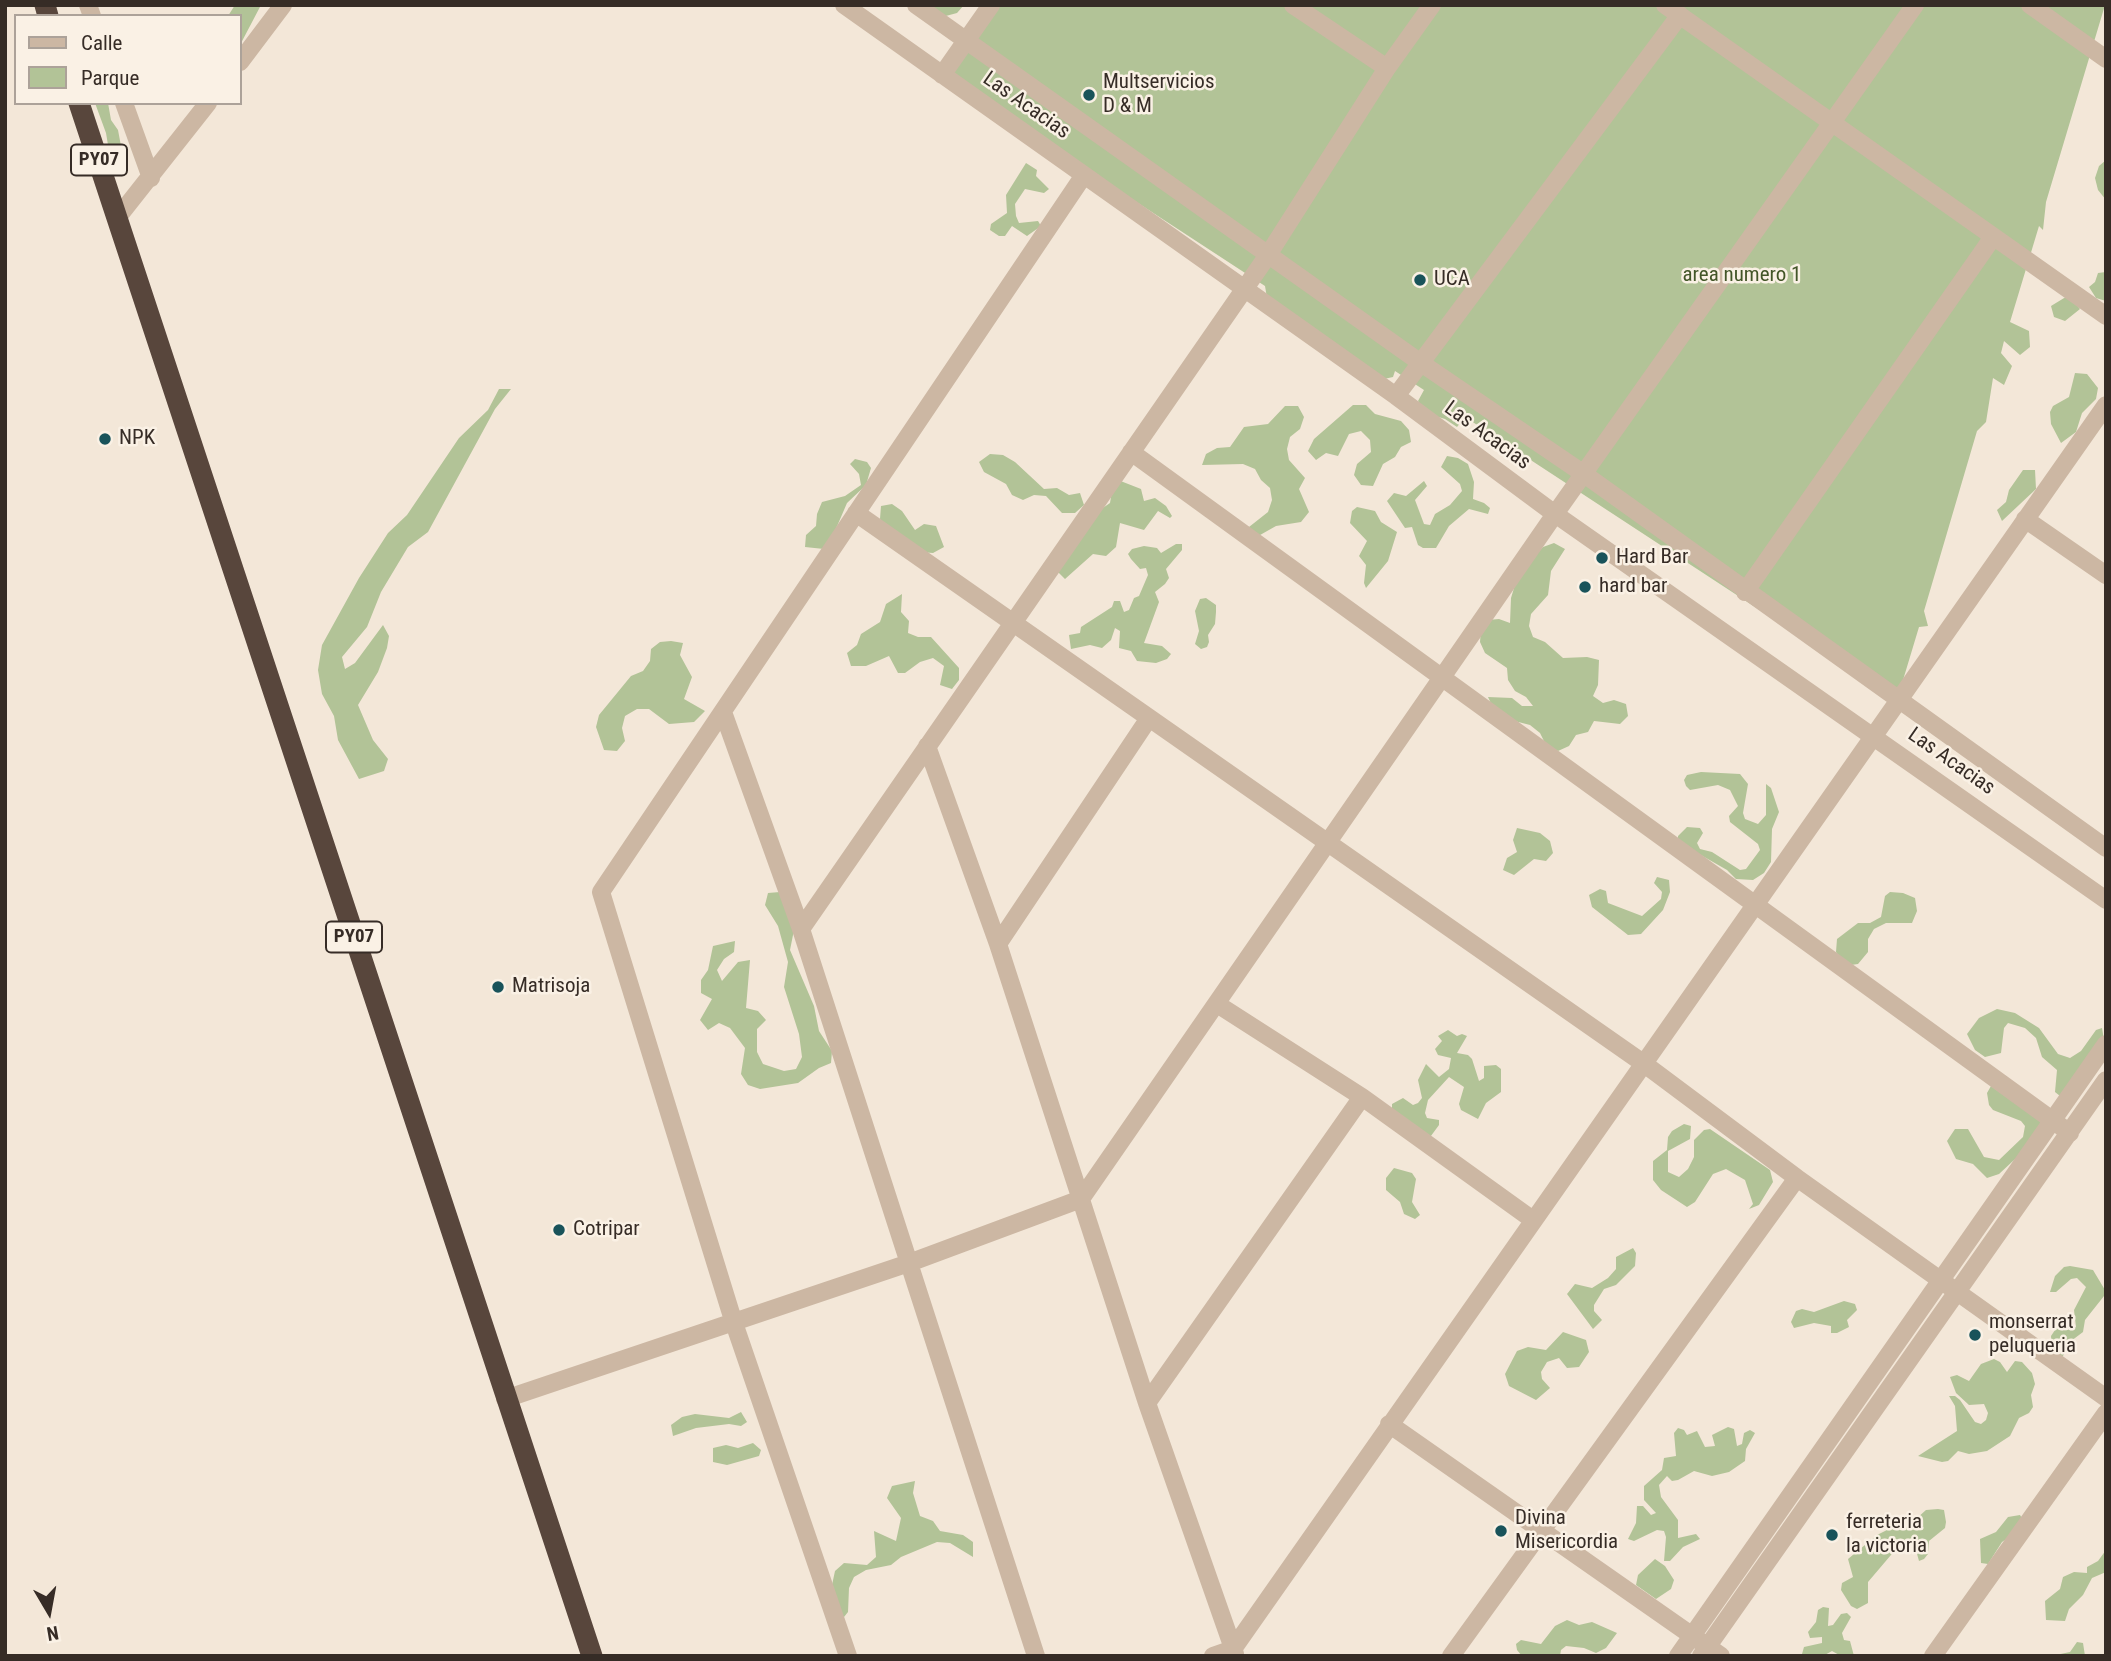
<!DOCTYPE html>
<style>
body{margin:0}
#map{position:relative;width:2111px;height:1661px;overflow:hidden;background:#f3e7d8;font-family:"Roboto Condensed",sans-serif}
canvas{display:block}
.frame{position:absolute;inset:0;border:7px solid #362c26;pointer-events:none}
.legend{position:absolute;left:14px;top:14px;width:228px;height:91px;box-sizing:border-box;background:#faf1e5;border:2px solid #aca299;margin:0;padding:9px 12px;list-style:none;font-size:21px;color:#362c26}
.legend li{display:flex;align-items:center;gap:14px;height:35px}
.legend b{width:35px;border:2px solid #aca299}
.north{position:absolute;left:14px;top:1577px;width:70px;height:70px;-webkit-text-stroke:5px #faf1e5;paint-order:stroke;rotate:170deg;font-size:19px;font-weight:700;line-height:28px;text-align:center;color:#362c26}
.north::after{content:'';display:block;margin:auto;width:24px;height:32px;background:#362c26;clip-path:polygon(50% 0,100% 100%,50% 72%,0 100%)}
</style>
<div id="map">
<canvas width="2111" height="1661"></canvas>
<div class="frame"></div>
<ul class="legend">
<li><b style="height:9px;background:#ccb7a3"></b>Calle</li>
<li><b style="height:19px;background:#b2c397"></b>Parque</li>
</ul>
<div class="north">N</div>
</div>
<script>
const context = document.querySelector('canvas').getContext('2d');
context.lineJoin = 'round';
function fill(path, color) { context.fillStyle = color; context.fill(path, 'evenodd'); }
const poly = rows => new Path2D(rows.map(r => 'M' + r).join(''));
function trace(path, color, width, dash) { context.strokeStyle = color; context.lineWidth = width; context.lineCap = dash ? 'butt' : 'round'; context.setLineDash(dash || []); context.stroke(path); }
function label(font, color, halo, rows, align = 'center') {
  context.font = font + ' "Roboto Condensed",sans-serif'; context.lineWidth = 5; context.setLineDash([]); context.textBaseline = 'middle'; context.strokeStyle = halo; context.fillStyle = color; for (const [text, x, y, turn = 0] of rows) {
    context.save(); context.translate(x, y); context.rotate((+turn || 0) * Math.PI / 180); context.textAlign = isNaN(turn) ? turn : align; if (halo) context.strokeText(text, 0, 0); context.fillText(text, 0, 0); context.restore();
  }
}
fill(poly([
 [235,5,261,5,240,45,240,16,228,16],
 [927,5,964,5,957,13,942,17],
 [991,5,2105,5,2046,202,2043,230,2039,226,2010,322,2029,331,2030,347,2020,355,2004,341,2001,353,2012,366,2004,385,1993,378,1986,422,1977,431,1924,611,1928,626,1919,627,1897,700,1465,417,1457,427,1445,419,1425,413,1418,401,1424,390,1395,371,1393,377,1384,379,1268,304,1265,286,942,75],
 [95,103,108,103,111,120,118,130,121,146,115,156,110,157,106,133],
 [2106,160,2106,200,2098,190,2095,178,2099,166],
 [1026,163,1037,170,1036,176,1049,189,1044,193,1025,189,1015,204,1016,216,1019,223,1038,221,1041,226,1027,236,1012,226,1005,236,999,236,990,230,991,224,1007,213,1006,195],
 [2106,272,2106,301,2096,298,2089,287,2095,282,2098,273],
 [2069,295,2080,309,2065,321,2054,317,2051,306],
 [2075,373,2087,374,2098,388,2096,399,2082,413,2076,432,2061,443,2051,424,2050,412,2053,406,2069,397],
 [499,389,511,389,495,409,428,532,408,547,381,592,367,627,342,657,345,669,355,663,383,625,389,636,387,648,378,672,358,705,373,740,388,759,384,771,359,779,338,740,334,716,322,694,318,670,322,645,359,578,388,533,407,515,459,438,488,410],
 [1353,405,1366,405,1375,414,1401,421,1409,430,1411,442,1401,447,1395,457,1383,464,1373,486,1361,485,1354,475,1357,464,1371,452,1370,440,1361,431,1349,434,1338,456,1326,453,1316,460,1308,451,1314,439],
 [1285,406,1298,406,1304,417,1300,429,1290,437,1287,449,1289,460,1305,478,1299,489,1309,512,1301,522,1276,526,1253,539,1249,527,1268,512,1272,500,1270,488,1261,480,1255,469,1243,464,1202,465,1206,454,1217,448,1230,447,1244,427,1268,424],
 [990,454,1003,455,1015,462,1044,489,1057,488,1069,495,1080,493,1084,505,1075,513,1062,513,1046,496,1034,495,1023,500,1012,495,1006,484,984,472,979,462],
 [1447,456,1458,458,1468,464,1474,482,1473,499,1484,503,1490,508,1488,514,1469,509,1449,526,1436,548,1423,548,1418,545,1412,527,1405,528,1387,501,1394,493,1406,496,1424,481,1427,486,1415,500,1424,524,1430,525,1435,514,1450,505,1462,491,1460,484,1441,467],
 [855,459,867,462,871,468,866,485,847,503,832,538,824,549,805,547,806,535,816,526,817,514,822,502,845,496,861,485,859,474,850,464],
 [2023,470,2035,470,2036,489,2002,521,1997,510,2006,502,2009,490],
 [1118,480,1141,489,1144,501,1155,498,1166,506,1172,516,1170,518,1158,511,1144,530,1120,523,1116,547,1106,556,1093,554,1065,579,1056,570,1100,510,1110,503,1112,491],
 [892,504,902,511,915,530,924,524,936,526,944,547,933,553,920,552,887,530,880,519,881,506],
 [1357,507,1375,511,1381,522,1397,532,1388,561,1366,588,1364,583,1366,565,1359,556,1367,541,1350,523,1352,511],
 [1554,543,1565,549,1551,571,1548,595,1531,614,1529,626,1533,637,1545,642,1563,658,1587,657,1599,660,1598,685,1593,696,1603,703,1614,700,1626,704,1628,716,1620,724,1594,721,1588,732,1576,735,1569,746,1558,751,1546,745,1540,733,1530,725,1503,718,1494,710,1488,697,1512,698,1522,706,1533,706,1526,697,1515,691,1508,680,1507,668,1485,653,1480,642,1481,630,1488,620,1499,619,1510,623,1511,598,1518,575,1543,547],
 [1176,544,1182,544,1182,550,1166,569,1169,578,1165,584,1155,592,1159,602,1144,643,1162,646,1171,654,1167,659,1156,663,1137,661,1131,651,1119,648,1120,631,1115,628,1111,640,1102,648,1090,645,1071,649,1069,635,1080,633,1081,627,1112,607,1114,601,1120,601,1124,612,1129,610,1134,598,1139,596,1148,575,1146,568,1140,569,1131,559,1128,554,1132,549,1144,546,1157,548,1161,553],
 [902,594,901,612,909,621,908,633,918,637,931,637,959,668,959,680,952,689,940,685,944,666,933,658,920,662,905,673,898,673,889,656,866,666,851,666,847,653,857,645,861,634,880,622,886,604],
 [1206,598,1216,605,1216,612,1215,624,1208,635,1209,642,1207,647,1201,649,1195,644,1199,631,1195,611,1200,599],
 [671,641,683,643,680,655,692,677,684,699,705,711,694,722,669,724,649,709,637,709,625,716,622,728,625,741,617,751,604,750,596,727,599,715,631,676,643,671,650,661,651,649,660,642],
 [1701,772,1740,774,1748,784,1743,813,1745,819,1758,824,1766,815,1766,784,1771,788,1779,812,1772,829,1771,862,1764,873,1753,880,1736,879,1727,870,1678,842,1678,836,1687,827,1700,828,1703,833,1697,843,1700,849,1712,852,1740,870,1746,869,1760,850,1758,844,1730,822,1729,816,1738,806,1730,790,1718,785,1690,790,1686,786,1684,780,1687,775],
 [1517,828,1540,833,1550,841,1553,853,1546,861,1534,859,1514,875,1503,870,1507,858,1517,852,1513,840],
 [1657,877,1669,880,1670,892,1663,910,1641,934,1628,935,1592,907,1589,895,1600,889,1606,891,1608,903,1642,916,1661,899,1662,892,1654,883],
 [780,892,795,925,790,950,814,1006,819,1031,832,1051,831,1063,819,1068,798,1083,760,1089,748,1085,741,1074,745,1048,730,1028,719,1023,708,1030,700,1020,712,999,701,993,701,980,708,970,713,946,735,941,734,952,724,959,717,970,722,981,738,962,750,960,746,1008,758,1011,766,1020,757,1029,757,1052,763,1064,784,1071,796,1069,802,1057,799,1034,784,987,788,962,778,926,765,905,768,893],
 [1890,892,1903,893,1915,898,1917,911,1912,923,1886,923,1874,929,1868,939,1868,952,1858,964,1851,965,1840,958,1836,952,1837,939,1858,923,1870,923,1881,917,1885,896],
 [1997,1009,2015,1013,2039,1028,2058,1054,2070,1058,2081,1051,2096,1030,2102,1028,2104,1040,2060,1096,2055,1092,2057,1070,2042,1057,2036,1038,2025,1028,2008,1023,2004,1028,2001,1053,1985,1057,1975,1050,1967,1034,1979,1018],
 [1448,1030,1457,1036,1462,1034,1467,1036,1457,1053,1468,1055,1472,1059,1479,1081,1484,1078,1484,1066,1496,1065,1501,1069,1501,1092,1486,1103,1478,1119,1461,1110,1459,1104,1464,1087,1449,1077,1428,1100,1425,1113,1427,1118,1439,1120,1439,1125,1428,1140,1392,1110,1392,1104,1403,1098,1413,1105,1418,1103,1422,1098,1418,1080,1426,1064,1439,1077,1449,1069,1451,1058,1438,1055,1435,1049,1442,1041,1438,1036],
 [1991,1086,2043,1123,2041,1135,1999,1174,1987,1178,1973,1164,1956,1159,1947,1141,1955,1129,1968,1129,1984,1157,1999,1160,2023,1137,2025,1126,2021,1121,1993,1110,1989,1105,1987,1093],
 [1684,1124,1691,1126,1690,1139,1668,1151,1668,1172,1679,1177,1688,1169,1694,1157,1694,1140,1704,1130,1710,1129,1770,1170,1773,1182,1759,1205,1749,1209,1753,1204,1745,1180,1726,1169,1713,1174,1695,1202,1687,1207,1661,1190,1653,1180,1653,1161,1667,1150,1668,1137,1672,1131],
 [1394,1168,1412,1173,1416,1179,1412,1202,1420,1215,1415,1219,1404,1214,1400,1202,1386,1190,1386,1178],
 [1633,1248,1636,1253,1635,1266,1616,1285,1604,1289,1594,1305,1594,1311,1602,1320,1593,1329,1567,1294,1575,1284,1592,1288,1608,1278,1616,1269,1616,1257],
 [2070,1266,2093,1270,2105,1290,2104,1296,2085,1320,2083,1332,2067,1344,2066,1352,2062,1357,2052,1349,2051,1336,2061,1321,2067,1320,2070,1326,2076,1327,2074,1310,2086,1287,2077,1278,2071,1279,2056,1292,2050,1292,2055,1276,2064,1267],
 [1844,1301,1855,1304,1857,1310,1847,1320,1849,1327,1837,1333,1831,1333,1831,1326,1814,1323,1794,1328,1791,1322,1796,1311,1802,1309,1814,1312],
 [1563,1332,1586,1340,1589,1352,1579,1367,1567,1368,1559,1358,1547,1362,1541,1372,1542,1379,1550,1388,1536,1400,1509,1386,1505,1374,1517,1351,1528,1347,1546,1350],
 [1994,1359,2000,1362,2007,1372,2015,1361,2022,1362,2032,1373,2035,1384,2031,1395,2033,1407,2029,1413,2019,1418,2010,1436,1987,1451,1969,1454,1958,1451,1948,1461,1942,1462,1918,1456,1957,1431,1955,1406,1949,1396,1955,1396,1960,1400,1975,1422,1981,1424,1986,1420,1988,1413,1984,1404,1969,1405,1956,1393,1950,1377,1957,1375,1969,1381,1981,1364],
 [741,1412,747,1422,741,1426,729,1424,696,1428,673,1436,671,1425,682,1417,695,1414,729,1418],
 [1728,1427,1734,1429,1737,1446,1742,1444,1744,1433,1750,1430,1755,1433,1746,1449,1745,1461,1729,1472,1712,1476,1694,1471,1678,1480,1672,1481,1667,1476,1659,1485,1661,1497,1678,1520,1678,1538,1696,1534,1700,1539,1683,1547,1670,1561,1664,1561,1666,1537,1664,1531,1657,1530,1634,1541,1628,1539,1636,1523,1637,1506,1643,1506,1651,1515,1656,1513,1644,1500,1644,1486,1662,1470,1664,1458,1676,1456,1674,1433,1678,1428,1684,1430,1687,1435,1697,1431,1705,1447,1715,1446,1712,1435],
 [753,1443,761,1450,759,1456,727,1465,713,1462,713,1448,726,1445,738,1448],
 [915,1481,913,1493,920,1516,933,1521,940,1531,963,1535,973,1542,973,1557,950,1543,937,1542,901,1557,891,1565,866,1570,854,1577,849,1588,848,1612,840,1622,832,1585,835,1571,844,1563,867,1565,876,1557,874,1531,896,1541,901,1518,887,1498,892,1486],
 [1938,1509,1944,1510,1946,1522,1945,1528,1929,1541,1928,1554,1924,1559,1919,1561,1914,1543,1908,1540,1902,1542,1868,1582,1868,1603,1857,1609,1851,1606,1841,1590,1842,1583,1853,1577,1848,1559,1877,1535,1895,1526,1907,1527,1926,1510],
 [2020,1515,2023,1520,2018,1531,2002,1542,1988,1564,1981,1563,1980,1539,1996,1532,2008,1517],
 [2106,1550,2106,1572,2092,1578,2083,1595,2069,1609,2065,1621,2046,1620,2045,1601,2060,1589,2063,1577,2074,1572,2087,1573,2087,1567,2098,1561],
 [1655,1559,1665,1566,1674,1580,1671,1589,1656,1599,1636,1585,1638,1575],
 [1823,1607,1829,1608,1828,1626,1833,1625,1841,1614,1847,1613,1851,1617,1842,1633,1844,1640,1850,1641,1854,1656,1841,1656,1832,1651,1823,1656,1802,1654,1804,1647,1822,1643,1822,1637,1810,1638,1808,1632,1816,1622,1818,1610],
 [1567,1620,1579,1625,1592,1622,1617,1633,1606,1648,1596,1653,1584,1648,1566,1646,1561,1650,1560,1656,1522,1656,1517,1650,1516,1644,1521,1640,1541,1644,1555,1626],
 [2077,1642,2083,1643,2085,1656,2051,1656,2070,1652]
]), '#b2c397');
trace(poly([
 [88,5,92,16],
 [844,5,1396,396,1555,514,2106,900],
 [916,5,1421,363,1584,474,2106,848],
 [1293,5,1387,68],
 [1665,5,2106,316],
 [2030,5,2106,59],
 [240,62,283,5],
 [942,75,991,5],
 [124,103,151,178],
 [118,217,208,103],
 [1396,396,1680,15],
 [1131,452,2070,1133],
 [856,513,1643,1063,1797,1178,2106,1398],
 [2025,519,2106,575],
 [1745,592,1993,237],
 [723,712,801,929,1036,1656],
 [927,746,998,944,1147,1403,1235,1654],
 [801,929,1268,255,1387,68,1432,5],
 [998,944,1149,718],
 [1217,1004,1362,1097,1533,1220],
 [505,1399,909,1263,1081,1199,1555,514,1915,5],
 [1147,1403,1362,1097],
 [1389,1424,1721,1656],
 [848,1656,733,1320,601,892,1084,175],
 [1213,1656,1233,1649,2106,405],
 [1451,1656,1797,1178],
 [1678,1656,2106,1044],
 [1701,1656,2106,1080],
 [1933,1656,2106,1413]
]), '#ccb7a3', 18);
trace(poly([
 [45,5,48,16],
 [79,103,592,1656]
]), '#58463c', 21);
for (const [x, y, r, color] of [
 [1089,95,7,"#19535a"],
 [1420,280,7,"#19535a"],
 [105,439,7,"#19535a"],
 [1602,558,7,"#19535a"],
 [1585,587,7,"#19535a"],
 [498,987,7,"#19535a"],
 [559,1230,7,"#19535a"],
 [1975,1335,7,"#19535a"],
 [1501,1531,7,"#19535a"],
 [1832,1535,7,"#19535a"]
]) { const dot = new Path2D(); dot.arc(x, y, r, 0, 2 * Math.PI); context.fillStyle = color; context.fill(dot); trace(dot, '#faf1e5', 2.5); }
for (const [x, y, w] of [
 [99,160,56],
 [354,937,56]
]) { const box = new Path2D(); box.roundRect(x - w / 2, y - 15.5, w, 31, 5); context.fillStyle = '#faf1e5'; context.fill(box); trace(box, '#362c26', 2); }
label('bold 19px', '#362c26', null, [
 ["PY07",99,160],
 ["PY07",354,937]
]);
label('21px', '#362c26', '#faf1e5', [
 ["Multservicios",1103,83],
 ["D & M",1103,107],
 ["UCA",1434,280],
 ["NPK",119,439],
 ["Hard Bar",1616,558],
 ["hard bar",1599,587],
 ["Matrisoja",512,987],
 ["Cotripar",573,1230],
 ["monserrat",1989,1323],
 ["peluqueria",1989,1347],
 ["Divina",1515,1519],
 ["Misericordia",1515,1543],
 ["ferreteria",1846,1523],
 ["la victoria",1846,1547]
], 'left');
label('21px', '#362c26', '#faf1e5', [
 ["Las Acacias",1026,106,35],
 ["Las Acacias",1487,436,36],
 ["Las Acacias",1951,762,35]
]);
label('21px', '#435628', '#faf1e5', [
 ["area numero 1",1742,276]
]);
</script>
